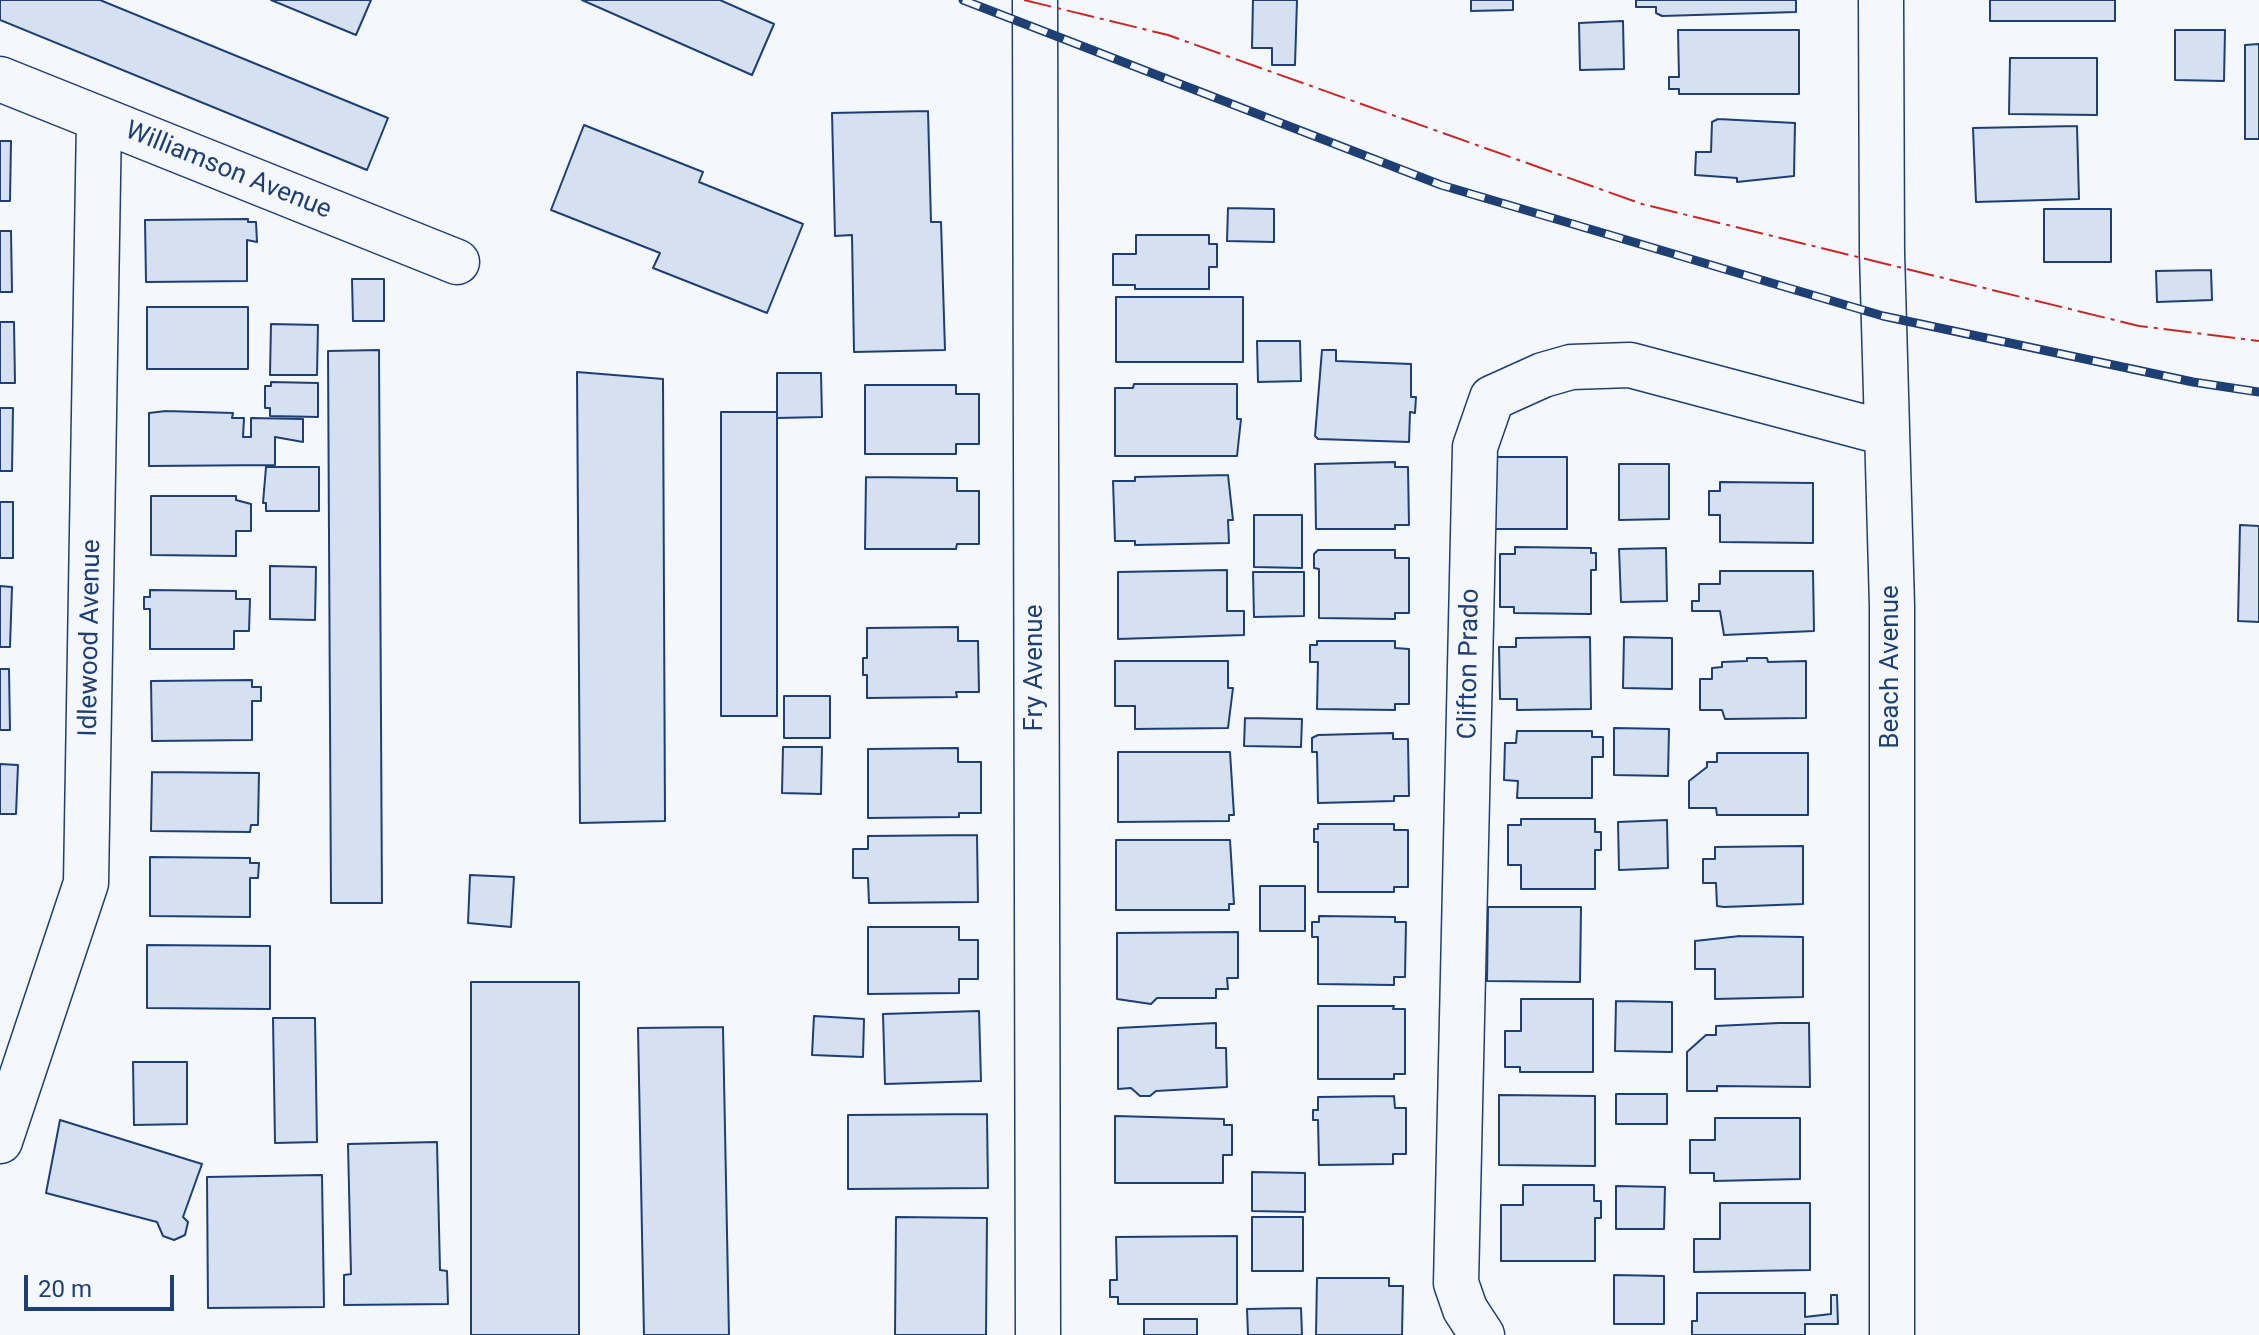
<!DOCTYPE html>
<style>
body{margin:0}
#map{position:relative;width:2259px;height:1335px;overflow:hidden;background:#f4f7fb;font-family:Roboto,sans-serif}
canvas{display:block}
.scale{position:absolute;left:24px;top:1275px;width:150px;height:36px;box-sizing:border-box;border:4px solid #1d3f73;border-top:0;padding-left:10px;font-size:24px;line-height:28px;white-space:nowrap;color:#1d3f73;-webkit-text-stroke:6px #f4f7fb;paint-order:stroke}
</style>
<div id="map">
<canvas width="2259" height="1335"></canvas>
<div class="scale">20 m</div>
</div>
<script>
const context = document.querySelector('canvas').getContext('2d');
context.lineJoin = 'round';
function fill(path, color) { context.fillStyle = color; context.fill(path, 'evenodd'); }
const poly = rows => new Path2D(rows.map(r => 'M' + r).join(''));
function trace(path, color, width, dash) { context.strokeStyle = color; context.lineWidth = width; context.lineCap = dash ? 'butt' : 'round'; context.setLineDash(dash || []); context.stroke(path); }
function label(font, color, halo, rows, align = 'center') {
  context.font = font + ' Roboto,sans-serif'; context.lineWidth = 6; context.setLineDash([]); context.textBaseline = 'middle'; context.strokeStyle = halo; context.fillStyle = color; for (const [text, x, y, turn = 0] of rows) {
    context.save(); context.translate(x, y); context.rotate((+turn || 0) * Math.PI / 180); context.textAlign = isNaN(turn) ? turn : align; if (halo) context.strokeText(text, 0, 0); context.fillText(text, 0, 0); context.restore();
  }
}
const building = poly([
 [0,0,100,0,388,118,367,170,0,20,0,0],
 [271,0,371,0,356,35,271,0],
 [582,0,720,0,774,24,752,75,582,0],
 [1253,0,1297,0,1295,65,1272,65,1272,48,1252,48,1253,0],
 [1471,0,1513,0,1513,10,1471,11,1471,0],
 [1636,0,1796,0,1796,12,1662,16,1656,13,1656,7,1636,7,1636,0],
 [1990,0,2115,0,2115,21,1990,21,1990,0],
 [1623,21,1624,69,1580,70,1579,23,1623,21],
 [1678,30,1799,30,1799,94,1679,94,1679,89,1669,89,1669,77,1679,77,1678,30],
 [2175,30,2225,30,2224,81,2175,80,2175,30],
 [2259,44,2259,139,2245,139,2245,45,2259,44],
 [2010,58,2097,58,2097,115,2009,114,2010,58],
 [928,111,931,222,941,222,945,350,854,352,852,235,835,236,832,113,928,111],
 [1718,119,1795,123,1794,176,1737,182,1737,178,1695,175,1696,152,1711,152,1712,122,1718,119],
 [584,125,703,172,699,182,803,224,767,313,653,268,660,253,551,210,584,125],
 [2077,126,2079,199,1976,202,1973,128,2077,126],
 [0,141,11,141,10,201,0,201,0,141],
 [1228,208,1274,209,1274,242,1227,241,1228,208],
 [2044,209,2111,209,2111,262,2044,262,2044,209],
 [248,219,248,222,256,222,257,242,247,240,247,281,146,282,145,220,248,219],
 [0,231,11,231,12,292,0,292,0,231],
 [1136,235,1209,235,1209,244,1217,244,1217,267,1209,267,1209,289,1135,289,1135,285,1113,285,1113,254,1136,254,1136,235],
 [2211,270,2212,300,2157,302,2156,271,2211,270],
 [352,279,384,279,384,321,353,321,352,279],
 [1116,297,1243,297,1243,362,1116,362,1116,297],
 [147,307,248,307,248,369,147,369,147,307],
 [0,322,14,322,15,383,0,383,0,322],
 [271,324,318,325,317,375,270,375,271,324],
 [1257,341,1300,341,1301,381,1258,382,1257,341],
 [379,350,382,903,331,903,328,351,379,350],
 [1322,350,1336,350,1336,361,1411,364,1411,397,1416,397,1415,413,1410,412,1409,442,1318,439,1315,436,1322,350],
 [577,372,663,379,665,821,580,823,577,372],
 [777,373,821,373,822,417,777,418,777,373],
 [271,382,318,383,318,417,270,416,270,408,265,408,265,386,271,386,271,382],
 [1134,384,1237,384,1237,419,1241,419,1237,456,1115,456,1115,388,1133,388,1134,384],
 [865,385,956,385,956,394,979,394,979,444,956,444,956,454,865,454,865,385],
 [0,408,13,408,12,471,0,471,0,408],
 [166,411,233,413,232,418,244,418,243,437,251,437,251,418,303,419,303,442,275,437,275,465,149,466,149,413,166,411],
 [721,412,777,412,777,716,721,716,721,412],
 [1489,457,1567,457,1567,529,1489,529,1489,457],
 [1395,462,1395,467,1408,467,1409,525,1395,525,1395,529,1316,529,1315,464,1395,462],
 [1619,464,1669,464,1669,519,1619,520,1619,464],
 [266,467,319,467,319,511,266,511,266,503,263,503,266,467],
 [1228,475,1233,520,1228,520,1229,543,1135,545,1135,541,1115,541,1113,481,1135,481,1135,477,1228,475],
 [866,477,957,478,957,491,979,491,979,544,957,544,956,549,865,549,866,477],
 [1720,482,1813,483,1813,543,1720,542,1720,515,1709,515,1709,491,1720,491,1720,482],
 [151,496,236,496,236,500,251,504,251,531,236,531,236,556,151,555,151,496],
 [0,502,13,502,13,558,0,558,0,502],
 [1254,515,1302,515,1302,568,1254,567,1254,515],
 [2240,525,2259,526,2259,622,2238,621,2240,525],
 [1515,547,1591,548,1591,553,1596,553,1596,570,1591,570,1591,614,1514,613,1514,607,1500,607,1500,554,1515,554,1515,547],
 [1666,548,1667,601,1621,602,1619,549,1666,548],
 [1318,550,1395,550,1395,558,1409,558,1409,613,1395,613,1395,619,1319,618,1319,569,1314,568,1314,554,1318,550],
 [270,566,316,567,315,620,270,619,270,566],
 [1227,570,1227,611,1244,611,1244,635,1118,639,1118,572,1227,570],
 [1720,571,1813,571,1814,631,1724,635,1720,611,1692,611,1692,601,1699,601,1699,584,1720,584,1720,571],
 [1253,572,1304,572,1304,616,1254,617,1253,572],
 [0,586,12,587,10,647,0,647,0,586],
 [150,590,236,591,236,599,250,599,249,631,234,631,234,649,150,649,150,609,144,609,144,597,150,597,150,590],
 [958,627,958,641,978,641,979,692,956,692,957,697,867,698,867,675,863,675,863,658,867,658,867,628,958,627],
 [1590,637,1591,709,1517,710,1517,699,1500,699,1499,647,1516,647,1516,638,1590,637],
 [1624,637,1672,638,1672,689,1623,688,1624,637],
 [1317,641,1395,641,1395,648,1409,649,1409,704,1395,704,1395,710,1317,709,1318,662,1310,662,1310,645,1317,645,1317,641],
 [1747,658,1767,658,1768,662,1806,661,1806,718,1725,719,1722,710,1700,710,1700,679,1712,679,1712,668,1722,667,1722,662,1747,661,1747,658],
 [1115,661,1228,661,1228,688,1233,688,1228,728,1135,729,1135,706,1115,706,1115,661],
 [0,669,9,669,10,730,0,730,0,669],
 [252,680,252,687,261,687,261,701,252,701,252,740,152,741,151,681,252,680],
 [784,696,830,696,830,738,784,738,784,696],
 [1245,718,1302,719,1301,747,1244,746,1245,718],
 [1614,728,1669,729,1668,776,1614,775,1614,728],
 [1517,731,1592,731,1592,737,1603,737,1603,757,1592,757,1592,798,1517,798,1518,781,1504,780,1505,743,1516,743,1517,731],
 [1393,733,1393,739,1408,739,1409,796,1394,796,1394,801,1318,803,1317,752,1312,752,1312,738,1318,735,1393,733],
 [783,747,822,747,821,794,782,793,783,747],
 [958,748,958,762,981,762,981,813,959,813,959,817,868,818,868,749,958,748],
 [1118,752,1230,752,1234,815,1229,815,1229,821,1118,822,1118,752],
 [1717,753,1808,753,1808,815,1717,815,1716,808,1689,808,1689,781,1707,767,1707,762,1717,762,1717,753],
 [0,764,18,765,16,814,0,814,0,764],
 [152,772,259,773,258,825,251,825,250,832,151,831,152,772],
 [1521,819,1595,819,1595,832,1601,832,1601,850,1595,850,1595,889,1521,889,1521,865,1508,865,1508,825,1521,825,1521,819],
 [1667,820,1668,868,1619,870,1618,822,1667,820],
 [1318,824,1394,824,1394,830,1408,830,1408,887,1394,887,1394,892,1318,892,1318,842,1314,842,1314,829,1318,829,1318,824],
 [977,835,978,902,869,903,868,878,853,878,853,849,868,849,868,836,977,835],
 [1116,840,1230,840,1234,904,1229,904,1229,910,1116,910,1116,840],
 [1803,846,1803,904,1724,907,1717,906,1716,883,1703,883,1703,859,1715,859,1715,847,1803,846],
 [150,857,250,858,250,863,259,863,258,878,250,878,250,917,150,916,150,857],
 [470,875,514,877,511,927,468,923,470,875],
 [1260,886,1305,886,1305,931,1260,931,1260,886],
 [1488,907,1581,907,1580,982,1487,981,1488,907],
 [1319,916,1395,917,1395,922,1406,922,1405,977,1394,977,1394,985,1318,984,1318,937,1312,937,1312,922,1319,922,1319,916],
 [868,927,959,927,959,940,978,940,978,979,959,979,959,993,868,994,868,927],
 [1238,932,1238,978,1227,978,1228,989,1216,989,1216,998,1157,998,1151,1004,1117,999,1117,933,1238,932],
 [1740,936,1803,937,1803,997,1715,999,1715,969,1695,969,1695,941,1740,936],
 [147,945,270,946,270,1009,147,1008,147,945],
 [471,982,579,982,579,1335,471,1335,471,982],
 [1521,999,1593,999,1593,1072,1520,1072,1520,1067,1505,1067,1505,1031,1521,1031,1521,999],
 [1616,1001,1672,1002,1672,1052,1615,1051,1616,1001],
 [1318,1006,1394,1006,1393,1009,1405,1009,1405,1074,1394,1074,1394,1079,1318,1079,1318,1006],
 [979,1011,981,1081,885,1084,883,1014,979,1011],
 [814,1016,864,1019,863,1057,812,1055,814,1016],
 [273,1018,315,1018,317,1142,275,1143,273,1018],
 [1216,1023,1216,1048,1226,1048,1227,1087,1156,1091,1150,1096,1140,1096,1131,1088,1118,1089,1118,1028,1216,1023],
 [1779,1023,1809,1023,1810,1087,1717,1086,1717,1091,1687,1091,1687,1052,1706,1035,1716,1035,1716,1026,1779,1023],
 [723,1027,729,1335,644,1335,638,1028,723,1027],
 [133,1062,187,1062,187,1124,134,1125,133,1062],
 [1616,1094,1667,1094,1667,1124,1616,1124,1616,1094],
 [1499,1095,1595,1096,1595,1166,1499,1165,1499,1095],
 [1394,1096,1395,1108,1406,1108,1406,1154,1393,1154,1393,1164,1319,1165,1318,1120,1313,1120,1313,1110,1318,1110,1318,1097,1394,1096],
 [987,1114,988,1188,848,1189,848,1115,987,1114],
 [1115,1116,1224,1119,1224,1125,1232,1125,1232,1155,1223,1155,1223,1183,1115,1183,1115,1116],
 [1715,1118,1800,1118,1800,1179,1714,1181,1714,1173,1690,1173,1690,1140,1715,1140,1715,1118],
 [60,1120,202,1164,183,1217,188,1222,185,1235,174,1240,163,1236,157,1222,46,1193,60,1120],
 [437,1142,440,1270,447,1271,448,1304,344,1305,344,1275,351,1274,348,1144,437,1142],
 [1252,1172,1305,1173,1305,1212,1252,1211,1252,1172],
 [322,1175,324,1307,208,1308,207,1177,322,1175],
 [1523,1185,1594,1185,1594,1201,1601,1201,1601,1218,1595,1218,1595,1261,1501,1261,1501,1205,1523,1205,1523,1185],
 [1616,1186,1665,1187,1664,1229,1616,1229,1616,1186],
 [1720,1203,1810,1203,1810,1270,1694,1272,1694,1239,1720,1239,1720,1203],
 [896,1217,987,1218,986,1335,895,1335,896,1217],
 [1252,1217,1303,1217,1303,1271,1252,1271,1252,1217],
 [1237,1236,1237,1304,1118,1304,1118,1297,1110,1297,1110,1280,1117,1280,1116,1237,1237,1236],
 [1614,1275,1664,1276,1664,1324,1614,1324,1614,1275],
 [1317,1278,1389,1278,1389,1286,1403,1286,1402,1335,1316,1335,1317,1278],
 [1697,1293,1805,1293,1805,1317,1831,1314,1831,1295,1837,1295,1838,1324,1805,1324,1805,1335,1692,1335,1692,1321,1697,1321,1697,1293],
 [1301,1308,1302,1335,1248,1335,1247,1309,1301,1308],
 [1144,1319,1197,1319,1197,1335,1144,1335,1144,1319]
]);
fill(building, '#d5e0f0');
trace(building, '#1d3f73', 2);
const minor = poly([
 [1035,0,1038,1335],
 [1881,0,1882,253,1892,606,1892,1335],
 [0,79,457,262],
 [0,1141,86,883,99,120],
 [1482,1335,1465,1309,1456,1283,1475,447,1492,398,1543,375,1571,367,1630,365,1886,433]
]);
trace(minor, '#1d3f73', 47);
trace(minor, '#f4f7fb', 44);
const rail = poly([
 [963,0,1441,185,1883,316,2193,382,2259,392]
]);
trace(rail, '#1d3f73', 9);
trace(rail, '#f4f7fb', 6, [18]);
trace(poly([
 [1024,0,1168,35,1642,204,2139,326,2259,341]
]), '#c62828', 2, [28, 6, 4, 6]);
label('26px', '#1d3f73', '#f4f7fb', [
 ["Williamson Avenue",228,171,22],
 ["Idlewood Avenue",91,638,-89],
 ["Clifton Prado",1470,664,-89],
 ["Beach Avenue",1891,667,-90],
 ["Fry Avenue",1035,668,-90]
]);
</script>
